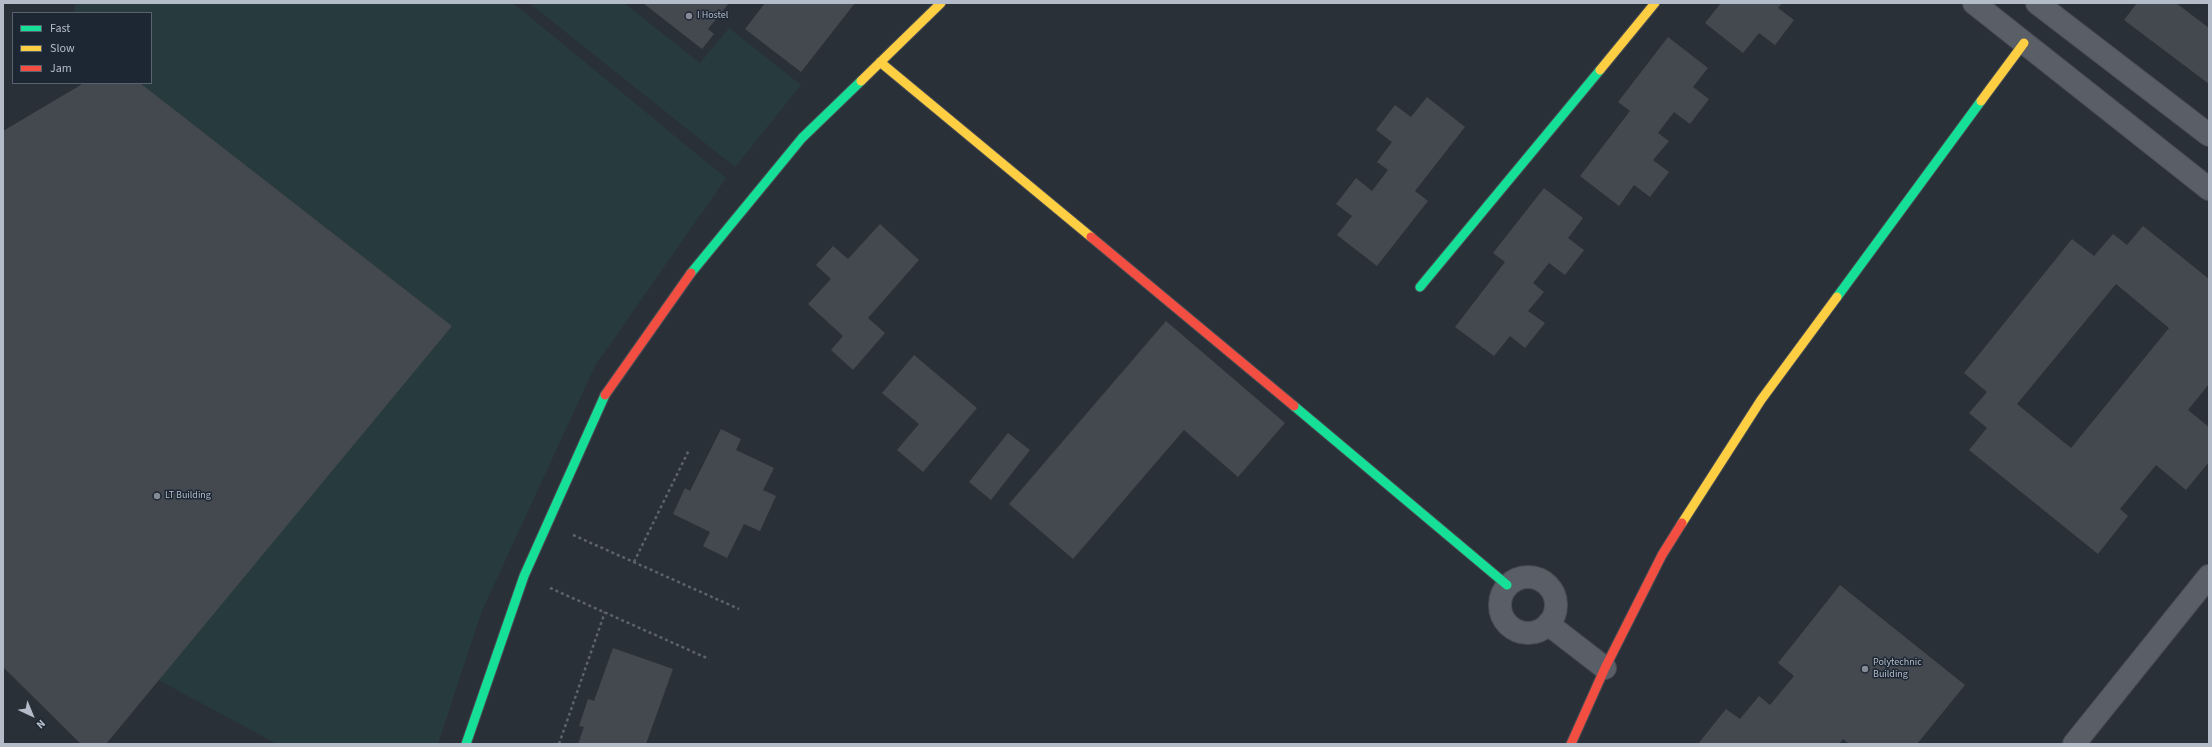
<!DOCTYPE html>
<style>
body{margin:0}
#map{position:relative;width:2212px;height:747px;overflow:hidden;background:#2a3038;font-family:"Source Sans 3",sans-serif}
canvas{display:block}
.frame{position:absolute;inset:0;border:4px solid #b4bcc9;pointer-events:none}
.legend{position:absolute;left:12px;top:12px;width:140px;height:72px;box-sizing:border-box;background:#1d2633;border:1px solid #59626f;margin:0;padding:5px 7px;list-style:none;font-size:12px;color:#b4bcc9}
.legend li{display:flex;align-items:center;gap:8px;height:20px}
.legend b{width:20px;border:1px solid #59626f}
.north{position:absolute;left:12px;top:695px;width:40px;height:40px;-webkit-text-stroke:3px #1d2633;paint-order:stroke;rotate:136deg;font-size:11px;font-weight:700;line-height:16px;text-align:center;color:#b4bcc9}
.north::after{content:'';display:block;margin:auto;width:14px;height:18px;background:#b4bcc9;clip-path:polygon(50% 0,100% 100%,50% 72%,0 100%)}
</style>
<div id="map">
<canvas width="2212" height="747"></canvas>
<div class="frame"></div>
<ul class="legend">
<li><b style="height:5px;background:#16e098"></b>Fast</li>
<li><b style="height:5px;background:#ffcf43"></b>Slow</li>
<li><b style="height:5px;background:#f24e42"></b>Jam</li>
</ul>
<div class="north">N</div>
</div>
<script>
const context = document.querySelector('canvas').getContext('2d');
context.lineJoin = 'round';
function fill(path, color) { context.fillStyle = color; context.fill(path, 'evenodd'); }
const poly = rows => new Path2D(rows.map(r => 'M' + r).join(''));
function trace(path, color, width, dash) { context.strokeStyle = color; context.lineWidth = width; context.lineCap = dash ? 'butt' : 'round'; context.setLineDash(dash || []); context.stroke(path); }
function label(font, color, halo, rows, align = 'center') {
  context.font = font + ' "Source Sans 3",sans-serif'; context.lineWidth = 3; context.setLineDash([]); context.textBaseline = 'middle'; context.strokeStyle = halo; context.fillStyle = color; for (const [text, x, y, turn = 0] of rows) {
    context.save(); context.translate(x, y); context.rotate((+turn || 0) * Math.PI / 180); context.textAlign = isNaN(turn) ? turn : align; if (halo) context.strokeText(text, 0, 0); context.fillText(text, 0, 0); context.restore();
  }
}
fill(poly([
 [76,3,513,3,726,178,595,366,482,611,438,744,277,744,151,676,452,326,140,83,151,83,151,13,73,13],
 [529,3,624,3,700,63,729,28,801,85,735,167]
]), '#273a3e');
fill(poly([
 [643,3,729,3,708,29,714,34,702,49],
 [765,3,855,3,801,72,745,29],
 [1721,3,1782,3,1778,8,1794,20,1775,45,1759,33,1743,53,1705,23],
 [2137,3,2176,3,2209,28,2209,84,2124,20],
 [1668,37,1708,68,1693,87,1709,99,1690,124,1674,112,1658,133,1669,141,1653,160,1669,172,1650,197,1634,185,1619,206,1580,176,1630,111,1618,102],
 [84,83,140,83,452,326,106,744,81,744,3,667,3,131],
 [1427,97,1465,127,1415,191,1428,201,1377,266,1337,235,1352,216,1336,204,1356,178,1372,191,1388,170,1377,162,1392,142,1376,130,1395,105,1411,117],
 [1544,188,1583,218,1568,238,1584,250,1565,275,1549,263,1533,283,1544,292,1528,311,1545,323,1525,348,1510,336,1494,356,1455,327,1505,262,1493,253],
 [880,224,919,260,868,318,885,333,853,370,831,350,843,336,808,304,831,279,816,265,833,246,848,259],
 [2143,226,2209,279,2209,384,2188,410,2209,427,2209,462,2186,490,2156,465,2120,509,2128,516,2098,554,1969,450,1987,428,1969,413,1987,392,1964,373,2072,239,2094,256,2113,234,2127,245],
 [2116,284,2169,328,2071,448,2017,404],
 [1166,321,1285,423,1238,477,1184,430,1073,559,1009,504],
 [914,355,977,408,923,472,897,450,919,424,882,393],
 [721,429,741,439,736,450,774,468,763,490,776,496,760,531,744,524,727,558,703,546,710,532,673,514,685,488,690,491],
 [1008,433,1030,450,991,500,969,482],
 [1840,585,1965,685,1917,744,1849,744,1843,739,1839,744,1698,744,1726,709,1740,719,1759,696,1770,705,1794,676,1778,663],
 [613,648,673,669,646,744,578,744,584,727,579,726,588,699,594,701]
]), '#444950');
const street = poly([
 [1974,3,2209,189],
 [2037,3,2209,135],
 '1500 605a28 28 0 1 1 56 0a28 28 0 1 1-56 0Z',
 [1548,624,1605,668],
 [2074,744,2209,576]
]);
const fast = poly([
 [691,273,802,138,861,81],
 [1420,287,1600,70],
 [1837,297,1981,101],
 [1294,406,1507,585],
 [466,744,524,576,605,395]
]);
const slow = poly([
 [880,62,1091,237],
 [1600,70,1655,3],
 [861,81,941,3],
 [1981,101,2024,43],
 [1682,523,1761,400,1837,297]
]);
const jam = poly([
 [1091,237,1294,406],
 [605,395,691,273],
 [1571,744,1605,668,1662,555,1682,523]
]);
trace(street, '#484c53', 24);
trace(fast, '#484c53', 11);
trace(slow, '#484c53', 11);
trace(jam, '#484c53', 11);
trace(poly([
 [573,535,739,609],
 [634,562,689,450],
 [550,588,709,659],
 [559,744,605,612]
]), '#5d636a', 2.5, [3, 3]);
trace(street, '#5a5e66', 22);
trace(fast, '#16e098', 9);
trace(slow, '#ffcf43', 9);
trace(jam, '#f24e42', 9);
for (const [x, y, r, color] of [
 [689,16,4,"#848b96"],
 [157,496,4,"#848b96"],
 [1865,669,4,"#848b96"]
]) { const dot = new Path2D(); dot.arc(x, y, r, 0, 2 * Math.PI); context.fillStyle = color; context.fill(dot); trace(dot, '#1d2633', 1.5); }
label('10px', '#b4bcc9', '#1d2633', [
 ["I Hostel",697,16],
 ["LT Building",165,496],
 ["Polytechnic",1873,663],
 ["Building",1873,675]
], 'left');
</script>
